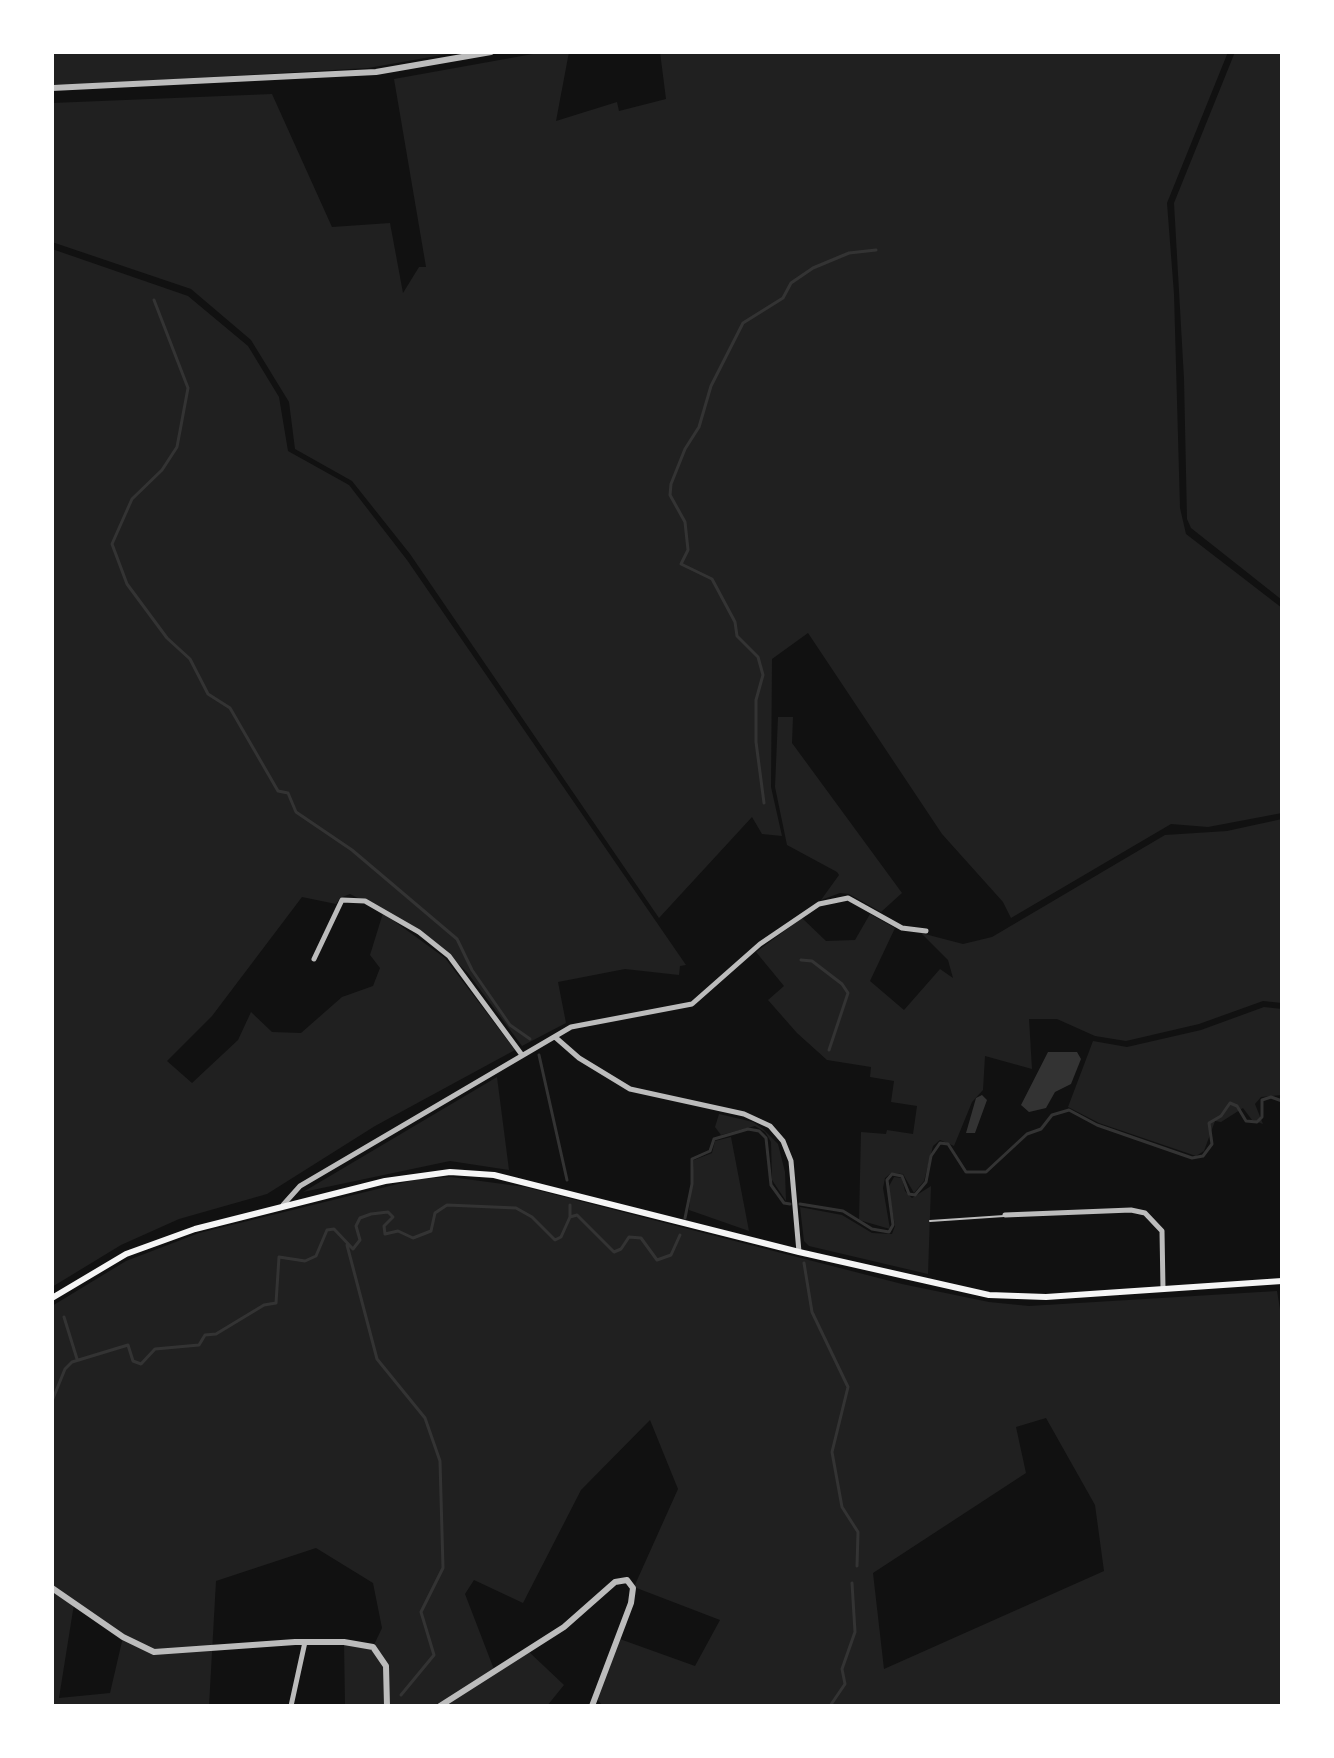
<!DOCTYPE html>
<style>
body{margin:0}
#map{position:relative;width:1334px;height:1758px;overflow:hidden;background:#111;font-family:"Source Serif 4",serif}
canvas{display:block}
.frame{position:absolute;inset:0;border:54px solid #fff;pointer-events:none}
</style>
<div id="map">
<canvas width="1334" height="1758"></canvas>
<div class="frame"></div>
</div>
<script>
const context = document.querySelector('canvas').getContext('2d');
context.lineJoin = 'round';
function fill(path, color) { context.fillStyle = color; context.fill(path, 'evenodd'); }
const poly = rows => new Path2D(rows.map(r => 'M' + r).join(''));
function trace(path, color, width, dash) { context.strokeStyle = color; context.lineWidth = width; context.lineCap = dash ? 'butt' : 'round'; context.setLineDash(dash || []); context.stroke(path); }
fill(poly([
 [52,52,459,52,368,68,71,85,52,84],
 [544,52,569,52,556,121,617,102,619,111,666,99,660,52,1228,52,1167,203,1174,294,1180,508,1186,534,1282,608,1282,813,1208,827,1171,824,1011,918,1003,902,942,834,808,633,772,659,771,787,782,836,762,834,752,817,659,918,410,554,352,481,295,449,289,402,251,340,191,289,52,242,52,103,272,94,332,227,390,223,403,293,419,267,426,267,394,79],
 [1235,52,1282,52,1282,600,1191,528,1187,519,1184,379,1174,203],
 [52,249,188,296,248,346,279,397,288,451,349,485,407,560,686,965,680,966,679,975,625,969,558,982,566,1023,522,1046,467,972,421,930,350,894,340,898,336,904,302,897,212,1016,167,1061,192,1083,238,1040,251,1012,272,1032,301,1033,342,997,373,986,380,968,370,955,383,913,445,958,515,1050,375,1126,267,1194,179,1219,121,1245,52,1287],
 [778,717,793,717,792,743,902,893,881,912,849,894,840,893,821,900,839,875,837,872,787,845,775,787],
 [1282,819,1282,1003,1263,1001,1199,1024,1126,1041,1095,1036,1057,1019,1029,1019,1032,1069,985,1056,983,1090,972,1102,954,1146,940,1140,933,1146,924,1181,914,1193,903,1174,891,1173,885,1178,883,1188,890,1229,859,1220,861,1132,886,1134,887,1130,913,1134,917,1106,891,1102,894,1081,870,1077,871,1067,827,1060,797,1033,768,1000,784,986,756,952,802,918,826,941,855,940,870,914,895,928,870,981,904,1010,940,969,953,978,948,960,921,933,963,944,992,937,1165,835,1227,831],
 [1264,1007,1282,1009,1282,1095,1261,1097,1255,1104,1263,1124,1252,1120,1243,1108,1221,1122,1215,1121,1204,1151,1196,1156,1099,1123,1068,1107,1093,1041,1127,1047,1201,1030],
 [497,1077,509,1170,450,1161,303,1192],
 [719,1114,753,1122,762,1128,778,1144,785,1172,786,1201,772,1180,771,1142,765,1132,755,1126,721,1135,715,1127],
 [731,1137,749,1231,689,1210,694,1160,712,1153,715,1141],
 [451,1177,525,1187,902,1284,989,1302,1029,1306,1277,1291,1282,1321,1282,1706,603,1706,595,1697,617,1638,695,1666,720,1620,634,1587,678,1489,650,1420,581,1490,523,1603,474,1580,465,1594,495,1672,527,1650,564,1685,547,1706,345,1706,344,1642,373,1647,382,1628,373,1583,316,1548,216,1581,209,1706,52,1706,52,1306,126,1261,199,1233,418,1179],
 [1046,1418,1095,1505,1104,1571,884,1669,873,1573,1026,1473,1016,1427],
 [74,1604,123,1637,110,1693,59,1698],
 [894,1177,902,1178,905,1191,912,1198,931,1186,928,1274,809,1246,804,1241,800,1207,842,1215,872,1233,892,1234,895,1226,888,1188]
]), '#202020');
fill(poly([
 [1048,1052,1077,1052,1081,1059,1071,1084,1055,1092,1046,1108,1029,1112,1021,1105],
 [982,1095,987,1100,975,1133,966,1133,976,1098]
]), '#333');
trace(poly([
 [154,300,188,388,177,447,162,470,132,499,112,544,127,584,167,638,190,659,208,694,230,708,278,791,288,793,296,812,352,850,457,939,472,970,510,1025,530,1039],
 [764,803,756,742,756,700,763,675,758,657,737,636,735,622,712,579,681,564,688,550,685,522,670,495,671,484,685,449,699,427,711,386,743,323,783,298,791,283,813,268,849,253,876,250],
 [801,960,812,961,842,984,848,993,829,1050],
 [539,1055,567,1180],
 [800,1204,843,1211,872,1229,889,1232,893,1225,887,1180,892,1174,902,1176,909,1194,915,1195,926,1182,931,1156,940,1143,948,1144,966,1172,986,1172,1027,1134,1041,1129,1052,1115,1069,1110,1097,1125,1192,1158,1203,1156,1212,1144,1209,1123,1221,1116,1230,1103,1237,1106,1246,1121,1257,1122,1262,1117,1262,1100,1271,1097,1282,1101],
 [570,1217,570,1205],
 [685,1218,692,1184,692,1159,710,1151,714,1139,748,1129,759,1131,766,1138,771,1185,784,1203,790,1204],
 [347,1245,377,1359,425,1418,440,1461,443,1568,421,1612,434,1655,401,1695],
 [804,1263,812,1312,848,1387,832,1452,842,1507,858,1532,857,1566],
 [64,1317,77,1359],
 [52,1401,65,1369,72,1362,128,1345,133,1361,141,1364,155,1349,199,1345,205,1335,216,1334,264,1305,276,1303,279,1257,305,1261,316,1256,327,1230,334,1229,353,1249,360,1240,356,1226,360,1218,371,1214,388,1212,393,1217,384,1226,385,1234,398,1231,413,1238,431,1231,435,1213,447,1205,516,1208,532,1217,555,1240,561,1237,570,1217,577,1215,614,1252,621,1249,629,1237,641,1238,657,1260,671,1255,680,1235],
 [830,1706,845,1684,842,1669,855,1632,852,1583]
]), '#333', 3);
trace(poly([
 [930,1221,1004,1216]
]), '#bcbcbc', 2);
trace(poly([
 [314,959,342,900,365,901,419,932,449,956,522,1055],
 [555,1037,579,1058,630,1089,744,1114,770,1126,783,1141,791,1161,799,1252],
 [283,1205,300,1186,571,1027,692,1004,760,944,819,904,848,898,902,928,926,931],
 [1005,1215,1131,1210,1145,1213,1162,1231,1163,1289],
 [291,1706,305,1642]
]), '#bcbcbc', 5);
trace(poly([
 [52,88,376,72,491,52],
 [52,1588,123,1637,154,1652,295,1642,344,1642,373,1647,386,1666,387,1706],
 [440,1706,564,1627,615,1582,627,1580,633,1588,631,1603,592,1706]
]), '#bcbcbc', 6);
trace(poly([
 [52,1298,126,1254,195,1229,385,1181,450,1172,494,1175,799,1252,989,1295,1046,1297,1282,1281]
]), '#f5f5f5', 6);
</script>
